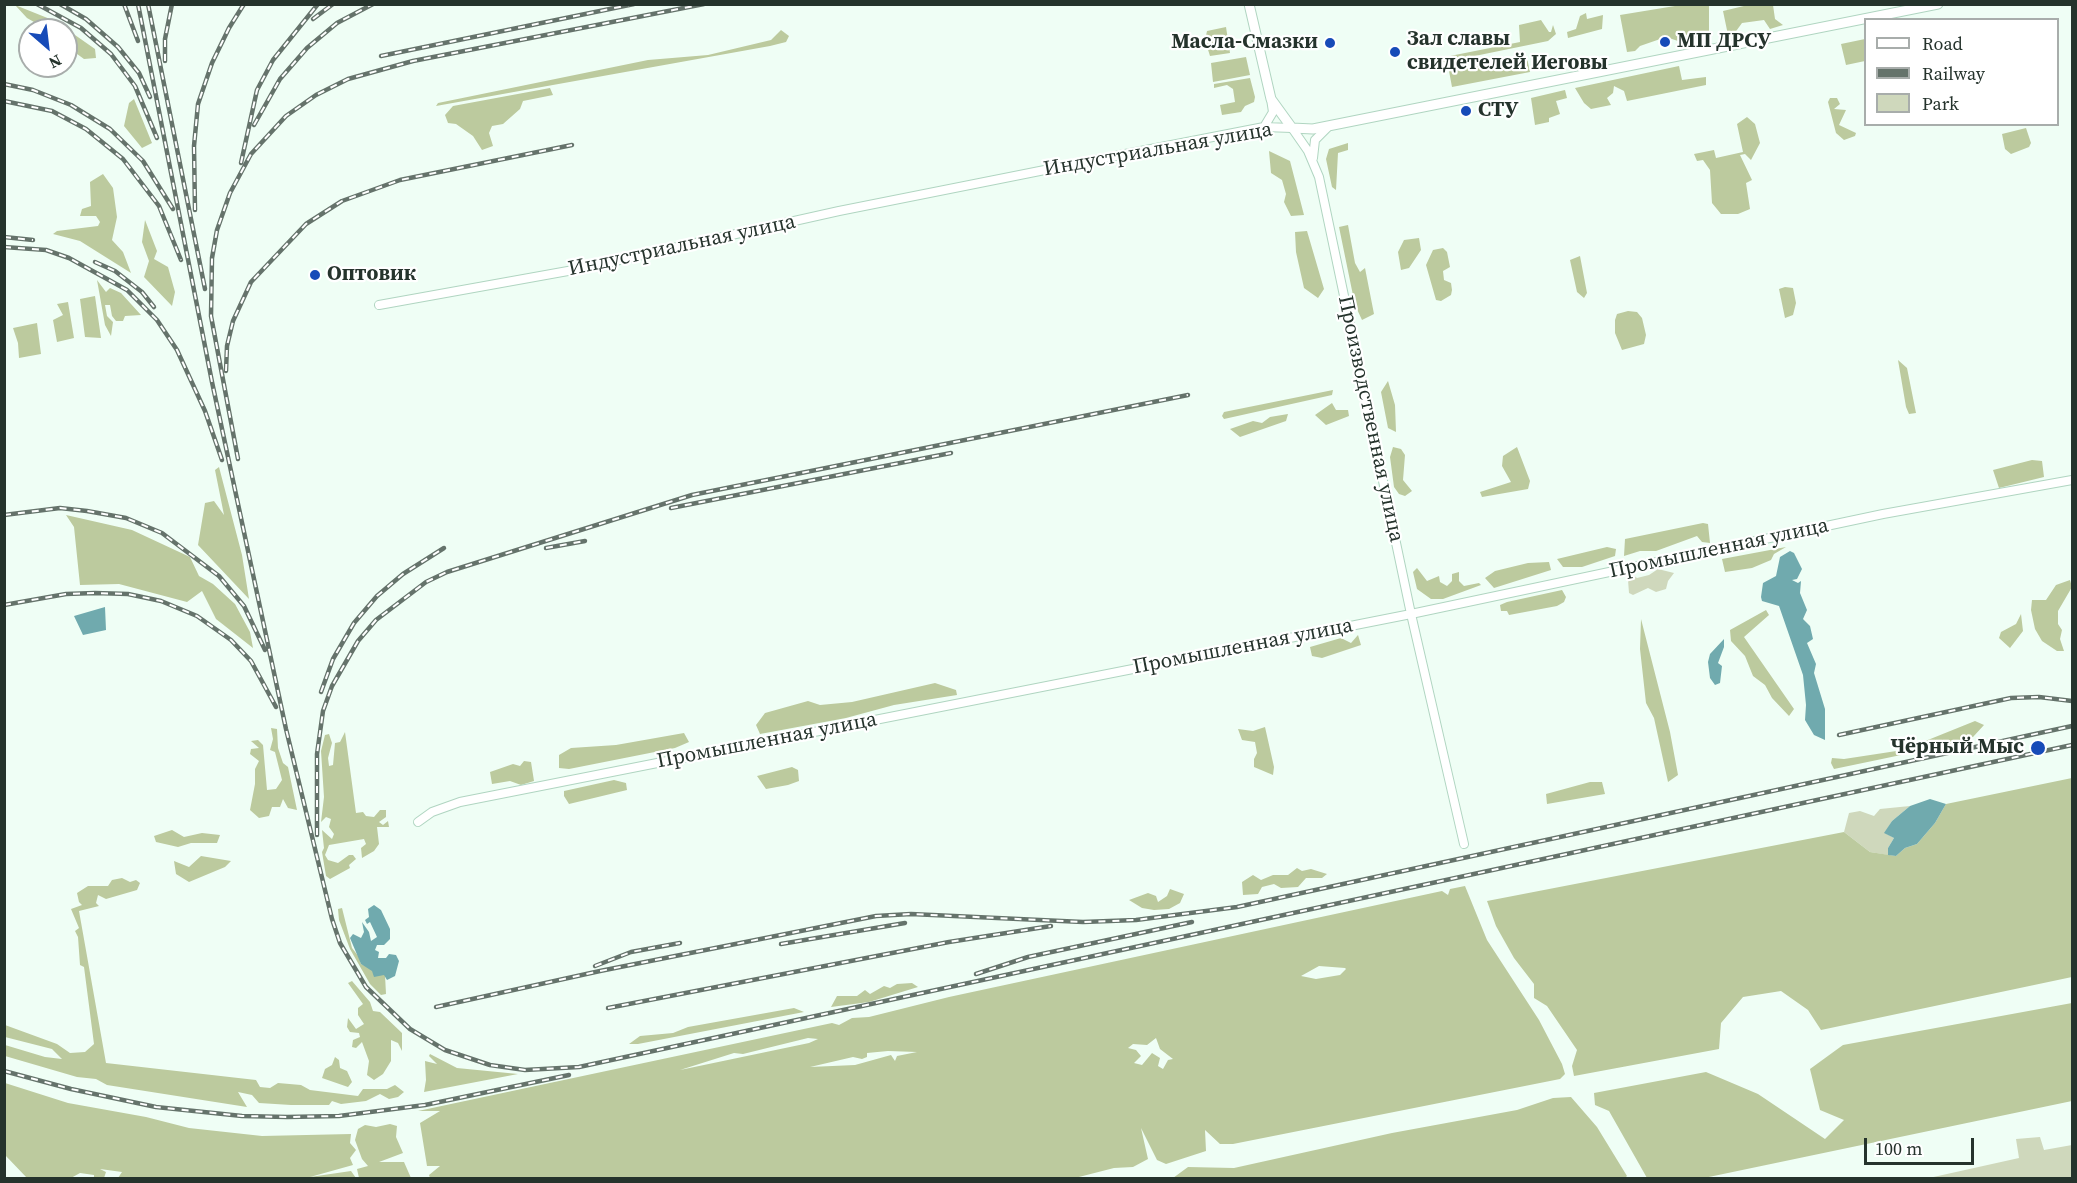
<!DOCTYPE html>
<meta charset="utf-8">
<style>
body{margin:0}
#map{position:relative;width:2077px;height:1183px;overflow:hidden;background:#effef5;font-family:"Source Serif 4",serif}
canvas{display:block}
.frame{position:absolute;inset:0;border:6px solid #25332c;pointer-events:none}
.legend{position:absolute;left:1864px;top:18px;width:195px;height:108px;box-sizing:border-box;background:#fff;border:2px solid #a8adab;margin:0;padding:8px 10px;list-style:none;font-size:18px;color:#25332c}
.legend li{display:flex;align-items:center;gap:12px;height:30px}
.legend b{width:30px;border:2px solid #a8adab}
.north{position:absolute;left:18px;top:18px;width:60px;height:60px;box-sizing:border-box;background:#fff;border:2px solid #a8adab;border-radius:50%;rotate:152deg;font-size:16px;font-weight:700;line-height:24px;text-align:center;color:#25332c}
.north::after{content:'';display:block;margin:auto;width:21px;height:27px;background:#174bb8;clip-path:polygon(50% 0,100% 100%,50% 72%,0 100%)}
.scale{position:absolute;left:1864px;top:1138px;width:110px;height:27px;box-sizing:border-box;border:3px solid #25332c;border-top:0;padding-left:8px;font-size:18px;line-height:21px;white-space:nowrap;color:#25332c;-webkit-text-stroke:4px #fff;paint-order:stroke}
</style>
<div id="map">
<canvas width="2077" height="1183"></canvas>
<div class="frame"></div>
<ul class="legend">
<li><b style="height:8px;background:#fff"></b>Road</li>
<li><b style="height:8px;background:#65736b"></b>Railway</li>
<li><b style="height:16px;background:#cfd8bc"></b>Park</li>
</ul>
<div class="north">N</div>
<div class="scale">100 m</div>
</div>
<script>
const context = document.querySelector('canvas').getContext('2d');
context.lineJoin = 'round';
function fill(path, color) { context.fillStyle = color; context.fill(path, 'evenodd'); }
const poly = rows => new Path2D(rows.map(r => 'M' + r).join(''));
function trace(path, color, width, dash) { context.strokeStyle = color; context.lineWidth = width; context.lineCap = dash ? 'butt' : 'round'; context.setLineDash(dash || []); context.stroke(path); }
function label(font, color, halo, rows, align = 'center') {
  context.font = font + ' "Source Serif 4",serif'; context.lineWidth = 4.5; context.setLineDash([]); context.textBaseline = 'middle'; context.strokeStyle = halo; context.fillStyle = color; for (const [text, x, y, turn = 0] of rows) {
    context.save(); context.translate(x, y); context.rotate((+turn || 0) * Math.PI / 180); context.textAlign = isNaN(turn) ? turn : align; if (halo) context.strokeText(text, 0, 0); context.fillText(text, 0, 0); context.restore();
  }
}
fill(poly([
 [1658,569,1674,573,1668,581,1666,589,1656,592,1648,588,1633,595,1629,593,1628,580,1633,575,1637,578,1649,575],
 [1910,806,1892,821,1885,833,1894,838,1888,848,1888,855,1870,852,1844,832,1849,813,1860,811,1874,816,1880,809],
 [2040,1137,2044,1150,2072,1145,2072,1178,1929,1178,2019,1158,2016,1139]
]), '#cfd8bc');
fill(poly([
 [15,5,55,21,95,49,96,58,84,59,66,46,66,30,48,30,27,18],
 [1681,5,1709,5,1709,35,1681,42,1666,37,1640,46,1635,51,1627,52,1620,15],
 [1748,5,1773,5,1775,19,1783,25,1770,29,1764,20,1742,23,1734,34,1728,35,1723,11],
 [1586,13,1587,19,1603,15,1602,29,1568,38,1567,32,1576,29,1580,16],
 [1541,20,1549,32,1551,32,1553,25,1556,34,1548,41,1460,59,1447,65,1440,58,1520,42,1519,25],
 [1226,27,1230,53,1210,56,1205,40,1207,31],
 [781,30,789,36,786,42,770,46,436,106,438,103,648,60,708,55,771,40],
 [1865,39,1865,61,1846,65,1841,44],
 [1246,57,1250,75,1213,82,1211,63],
 [1527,58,1530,72,1452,87,1449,71,1488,64,1489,69],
 [1679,66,1682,80,1706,77,1706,85,1627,101,1624,91,1614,86,1613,93,1607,98,1611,105,1591,109,1584,103,1575,88],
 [1250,78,1255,97,1254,102,1245,106,1241,112,1222,115,1220,105,1235,102,1233,89,1227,85,1214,88,1214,84],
 [550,88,553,95,523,101,520,109,503,124,492,126,489,133,493,146,482,150,473,136,456,124,448,123,445,115,453,106],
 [1565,90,1567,98,1556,101,1560,114,1549,118,1549,122,1535,125,1531,98],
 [1830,98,1837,98,1840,104,1834,109,1846,110,1839,125,1856,133,1855,136,1844,140,1836,133,1828,102],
 [134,99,152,143,142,148,124,126,129,103],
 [1747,117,1755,124,1760,143,1751,160,1745,154,1740,155,1752,180,1746,183,1750,209,1738,214,1721,214,1712,203,1710,170,1703,160,1697,161,1694,154,1714,150,1716,158,1743,152,1737,124],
 [2026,128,2031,143,2029,147,2011,154,2005,149,2002,134],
 [1348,143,1348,150,1338,153,1336,190,1332,187,1326,159,1329,149],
 [1269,151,1290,161,1304,215,1291,216,1284,202,1286,194,1282,180,1271,173],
 [103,174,113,188,117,217,112,240,123,252,131,273,80,241,53,234,57,231,98,226,100,222,96,216,80,216,82,209,91,206,90,182],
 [145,220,157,251,154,259,168,267,175,292,172,306,144,277,149,261,142,242],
 [1348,225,1355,263,1360,272,1365,268,1374,314,1362,320,1355,305,1339,227],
 [1307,231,1324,289,1318,298,1304,288,1296,252,1295,232],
 [1419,238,1421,250,1409,268,1401,270,1398,252,1404,240],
 [1443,248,1447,252,1450,267,1443,271,1444,280,1451,283,1452,290,1451,295,1441,301,1436,300,1426,265,1433,250],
 [1580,256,1587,293,1584,298,1577,292,1570,260],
 [97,280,106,292,110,288,121,293,141,315,125,316,123,321,116,321,112,316,110,305,105,305,107,316,113,322,111,336,105,325],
 [1785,287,1793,288,1796,303,1793,315,1785,318,1779,289],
 [95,296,101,338,85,337,80,299],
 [68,302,74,338,57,342,53,320,63,315,57,304],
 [1628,311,1637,312,1642,318,1646,335,1644,344,1622,350,1615,333,1615,320,1617,314],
 [37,323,41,354,19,358,18,343,13,328],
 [1898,360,1907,368,1916,413,1909,414,1906,407],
 [1388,381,1395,405,1396,432,1388,428,1381,392],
 [1333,390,1332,395,1224,419,1222,416,1224,412],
 [1332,403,1336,410,1348,410,1349,416,1326,425,1315,415],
 [1288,414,1286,421,1240,437,1230,429,1253,421,1262,423,1270,417],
 [1393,447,1401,449,1405,455,1403,480,1412,491,1405,496,1399,494,1394,487,1390,457],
 [1517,447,1530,481,1528,489,1482,497,1480,492,1511,482,1502,466,1503,456],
 [2032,460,2042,461,2044,477,1999,488,1993,470],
 [219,467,242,555,249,599,198,545,205,503,214,501,224,515,215,470],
 [66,515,132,530,190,557,199,576,213,584,235,604,250,632,253,648,216,619,202,591,187,602,119,584,80,585,74,527],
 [1703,523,1708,524,1710,543,1702,542,1697,536,1656,551,1640,551,1624,556,1625,539],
 [1607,547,1616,549,1615,556,1582,567,1563,567,1557,559],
 [1786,547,1774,554,1771,560,1752,568,1725,572,1722,559],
 [1549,562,1551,570,1494,588,1485,578,1495,571,1528,563],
 [1417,568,1427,581,1439,576,1440,582,1447,586,1452,581,1452,574,1459,572,1459,581,1464,586,1479,583,1481,585,1443,599,1431,599,1417,589,1413,572],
 [2070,580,2072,587,2058,611,2058,624,2062,630,2060,639,2064,651,2057,651,2042,641,2035,629,2031,610,2032,600,2046,600,2056,585],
 [1562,590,1566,597,1564,602,1557,606,1509,615,1507,611,1501,611,1500,605,1507,602],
 [1766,610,1769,615,1744,637,1794,709,1789,716,1772,698,1765,685,1753,676,1745,656,1731,641,1730,630],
 [2021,614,2023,631,2010,648,1999,638,2001,632,2016,624],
 [1641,619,1670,732,1678,775,1668,782,1654,718,1646,703,1640,649],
 [1358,635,1361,645,1322,658,1312,656,1310,647,1341,638,1351,643],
 [935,683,956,690,957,695,894,705,846,718,760,734,756,725,765,713,808,701,820,705,852,702],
 [1975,721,1984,725,1973,737,1949,745,1834,769,1831,763,1832,758,1844,759,1903,750],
 [1265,727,1274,767,1273,775,1254,767,1254,759,1257,753,1255,742,1242,740,1238,729,1253,731],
 [271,728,277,729,278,748,283,763,288,767,297,810,288,808,283,799,280,807,272,807,269,816,259,818,250,810,255,784,255,769,259,761,250,754,251,749,259,748,251,741,258,740,263,745,267,790,276,789,282,780,275,752,270,750,273,739],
 [345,732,356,813,363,812,366,816,374,817,380,810,386,810,386,817,379,822,383,825,388,821,389,827,377,827,379,844,374,851,362,858,361,848,366,844,364,839,329,845,325,855,328,860,338,863,349,855,353,855,356,859,349,865,350,868,330,879,326,876,322,852,324,848,322,830,332,839,334,834,329,827,331,819,326,817,321,822,324,797,321,751,325,735,329,734,332,743,328,758,329,766,333,765,335,743,340,742],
 [684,733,689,742,675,748,569,769,559,768,559,755,571,748,616,745],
 [524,761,531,762,534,781,521,785,510,781,492,784,490,772,513,764,520,766],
 [792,767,798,770,799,781,788,785,766,789,757,776],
 [2072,778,2072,977,1821,1030,1808,1010,1781,991,1743,997,1721,1023,1719,1049,1574,1076,1572,1066,1577,1050,1547,1006,1534,998,1534,984,1514,958,1496,926,1487,901,1844,832,1870,852,1896,856,1905,848,1917,844,1935,823,1946,804],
 [614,780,626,783,627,790,569,804,564,796,564,791],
 [1590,782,1602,782,1605,794,1547,804,1546,794],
 [172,830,184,837,202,833,220,835,217,843,191,843,178,847,156,842,154,836],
 [201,856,231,861,225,867,189,882,176,874,174,861,189,867],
 [1297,868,1302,871,1311,869,1327,874,1322,878,1306,878,1298,887,1281,888,1274,884,1262,887,1258,894,1243,895,1242,882,1253,875,1261,880,1273,875,1288,875],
 [122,878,130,882,136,880,140,883,137,890,106,899,98,895,96,903,99,906,79,911,106,1063,256,1080,260,1087,270,1088,278,1083,301,1085,310,1090,358,1096,363,1089,387,1089,395,1085,404,1092,398,1097,389,1099,380,1094,366,1101,341,1104,332,1101,329,1105,291,1105,259,1103,252,1095,238,1092,247,1107,107,1085,96,1079,77,1077,5,1056,5,1045,45,1057,62,1059,52,1049,5,1037,5,1025,57,1044,70,1053,85,1052,94,1044,84,967,80,965,78,937,75,931,79,928,71,909,82,905,79,902,77,893,88,886,108,886,112,880],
 [1465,886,1487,940,1539,1020,1562,1064,1565,1074,1560,1079,1233,1144,1220,1144,1205,1130,1206,1151,1166,1164,1157,1160,1141,1128,1148,1159,1133,1167,1114,1168,1075,1178,430,1178,429,1175,440,1166,427,1166,420,1123,440,1111,418,1111,832,1023,839,1025,852,1018,869,1017,949,997,1442,891,1448,895,1450,889],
 [1319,966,1345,968,1346,969,1340,975,1316,979,1301,976],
 [808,1038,818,1039,809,1043,680,1070,734,1053,743,1054],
 [1156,1038,1160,1049,1173,1059,1168,1060,1163,1069,1158,1066,1160,1058,1152,1053,1142,1065,1134,1063,1141,1056,1136,1050,1128,1048,1133,1044,1147,1045],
 [888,1051,917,1052,897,1056,895,1061,891,1055,855,1065,810,1067,853,1057,862,1059,867,1057,867,1053],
 [1170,889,1184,894,1180,903,1169,909,1154,910,1142,908,1129,900,1148,893,1156,896,1158,902,1167,896],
 [342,908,352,948,359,957,361,964,385,975,386,994,381,995,370,984,350,949,339,920,338,909],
 [352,981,370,1002,373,1011,380,1012,402,1033,402,1051,398,1043,391,1040,391,1061,383,1074,374,1080,367,1075,369,1061,362,1042,356,1048,352,1047,353,1040,360,1037,359,1033,350,1032,347,1027,348,1018,356,1029,364,1024,358,1015,358,1008,363,1004,348,983],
 [912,983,918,987,869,1002,831,1007,837,996,857,996,865,990,870,994,884,986,890,988,897,984],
 [2072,1003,2072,1101,1704,1178,1647,1178,1609,1111,1595,1105,1594,1093,1706,1072,1758,1094,1825,1139,1844,1120,1820,1110,1810,1069,1843,1045],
 [794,1008,804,1012,638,1044,629,1044,640,1036,673,1033,688,1027],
 [430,1054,457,1068,518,1074,424,1092,426,1080,425,1061,437,1064,429,1056],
 [335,1057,339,1060,340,1068,347,1071,352,1082,348,1087,322,1078,325,1069,332,1065],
 [5,1083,68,1103,146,1117,189,1128,262,1136,351,1134,350,1143,356,1150,350,1158,353,1165,310,1177,351,1171,356,1178,118,1178,122,1172,100,1169,106,1172,104,1178,94,1178,94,1175,80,1173,71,1178,27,1178,5,1155],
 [1571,1097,1597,1127,1627,1176,1625,1178,1173,1178,1188,1167,1234,1168,1392,1133,1517,1110,1553,1098],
 [390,1124,397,1126,396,1137,403,1153,379,1162,404,1162,411,1178,359,1178,357,1169,368,1166,362,1159,355,1140,358,1129,365,1125,376,1127]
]), '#bcca9e');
fill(poly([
 [1790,551,1794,553,1802,569,1797,579,1792,580,1798,583,1801,581,1800,593,1807,610,1803,619,1810,626,1813,639,1807,643,1816,664,1814,673,1825,709,1825,740,1814,735,1805,720,1806,705,1803,675,1779,606,1762,601,1761,597,1763,583,1776,576,1780,557],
 [105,607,106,630,83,635,74,616],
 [1724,639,1724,647,1718,663,1722,666,1720,683,1715,685,1710,678,1708,662,1710,654],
 [1930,799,1946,804,1935,823,1917,844,1905,848,1896,856,1888,855,1888,848,1894,838,1884,833,1892,821,1910,806],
 [374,905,381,910,390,929,390,939,384,945,377,945,375,950,379,952,378,958,386,958,389,954,396,955,399,961,395,976,387,980,384,975,374,977,372,971,361,964,350,938,353,934,361,938,364,932,362,922,369,932,371,941,377,937,370,922,367,924,365,920,369,917,368,909]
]), '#70aaae');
const minor = poly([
 [1264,127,1273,112,1271,99],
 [1313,158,1315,140,1327,128],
 [379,305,579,269,839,211,1115,156,1264,127,1292,128,1308,151,1319,177,1411,614,1464,844],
 [418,822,432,812,460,802,1411,614,1883,514,2072,480]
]);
const major = poly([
 [1249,4,1271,99,1292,128,1313,129,1938,4]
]);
trace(minor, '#b0d5c1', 10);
trace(major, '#b0d5c1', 11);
trace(minor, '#fff', 8);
trace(major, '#fff', 9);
const rail = poly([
 [37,4,81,28,111,54,135,86,157,138],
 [60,4,86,19,118,47,139,73,150,97],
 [124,4,138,41],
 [138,4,212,382,286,729,332,919,340,943,366,987,410,1029,445,1050,490,1065,525,1070,579,1067,2072,745],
 [148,4,205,289],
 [313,19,333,4],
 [381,56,634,4],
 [165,61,165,39,172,4],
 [4,84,33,90,71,105,110,129,143,161,173,209],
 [4,101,52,111,86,129,123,159,159,206,181,260],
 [254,125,280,79,307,48,337,23,373,4],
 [241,163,257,90,273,60,318,4],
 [195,210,194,146,198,104,212,63,229,28,244,4],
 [4,237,33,240],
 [4,247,46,250,69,258,127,290,157,320,177,350,205,411,222,460],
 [95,262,115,271,142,292,154,307],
 [226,371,227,346,233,321,251,282,306,224,342,201,400,180,572,145],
 [238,459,211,316,212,258,217,230,230,193,251,154,286,116,316,95,348,79,413,61,704,4],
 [671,508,951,453],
 [4,515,60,508,87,511,126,518,162,533,219,576,244,606,265,650],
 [546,548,585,541],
 [4,605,66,594,95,593,128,594,161,601,197,616,231,640,251,661,276,707],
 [321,692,333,659,354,623,377,596,403,574,444,548],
 [1839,735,2011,698,2039,697,2072,701],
 [317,835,317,754,323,711,332,686,358,641,376,620,426,582,447,572,692,495,1188,395],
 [781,944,905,923],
 [595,966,631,952,680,943],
 [976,974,1028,957,1192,922],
 [436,1007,600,971,876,916,911,914,1083,922,1136,920,1237,907,2072,726],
 [608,1008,949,942,1051,926],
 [4,1071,71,1089,156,1107,242,1116,287,1117,339,1116,425,1105,569,1075]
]);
trace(rail, '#65736b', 4.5);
trace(rail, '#fff', 2, [7]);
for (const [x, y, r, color] of [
 [1665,42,6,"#174bb8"],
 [1330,43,6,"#174bb8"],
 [1395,52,6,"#174bb8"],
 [1466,111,6,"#174bb8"],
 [315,275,6,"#174bb8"],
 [2038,748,8,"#174bb8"]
]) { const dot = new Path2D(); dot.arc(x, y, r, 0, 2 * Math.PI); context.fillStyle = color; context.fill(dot); trace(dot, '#fff', 2); }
label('bold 21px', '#25332c', '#fff', [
 ["Зал славы",1407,40],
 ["свидетелей Иеговы",1407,64],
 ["МП ДРСУ",1677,42],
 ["Масла-Смазки",1318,43,"right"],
 ["СТУ",1478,111],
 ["Оптовик",327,275],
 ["Чёрный Мыс",2024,748,"right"]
], 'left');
label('21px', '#25332c', '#fff', [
 ["Индустриальная улица",1158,150,-10],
 ["Индустриальная улица",682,246,-12],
 ["Производственная улица",1370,419,78],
 ["Промышленная улица",1719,549,-12],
 ["Промышленная улица",1243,647,-11],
 ["Промышленная улица",767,741,-11]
]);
</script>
